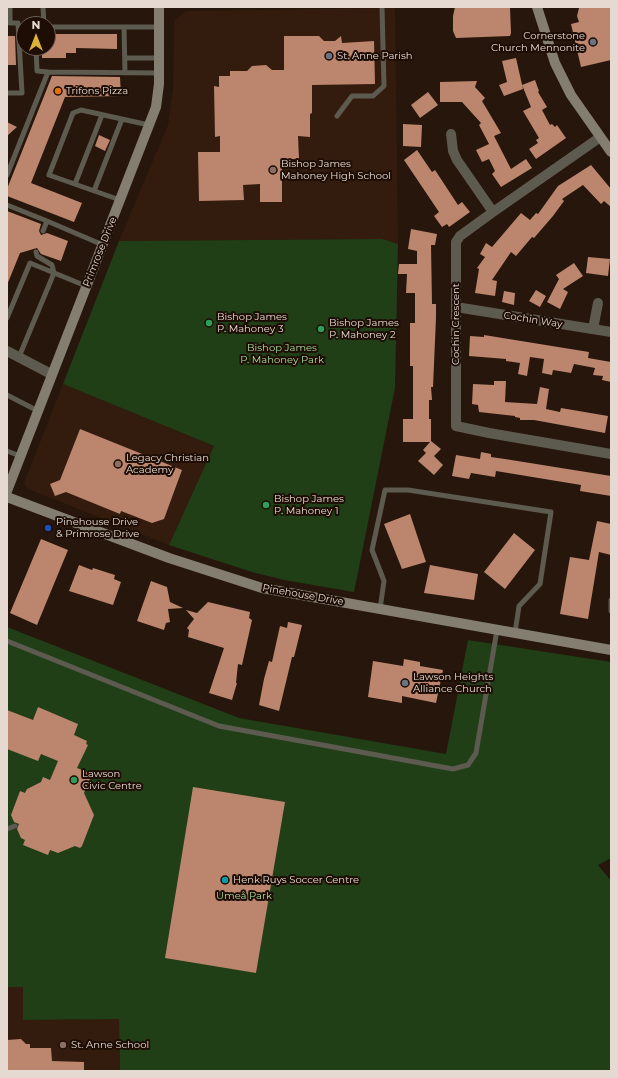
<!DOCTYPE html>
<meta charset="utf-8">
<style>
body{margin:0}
#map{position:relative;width:618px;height:1078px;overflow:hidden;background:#27160b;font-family:Montserrat,sans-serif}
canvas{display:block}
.frame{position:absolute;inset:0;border:8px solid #e5d9d2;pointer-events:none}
.north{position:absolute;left:16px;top:16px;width:40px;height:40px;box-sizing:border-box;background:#1d0d04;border:1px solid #6d5f56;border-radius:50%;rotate:0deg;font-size:11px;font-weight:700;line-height:16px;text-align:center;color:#e5d9d2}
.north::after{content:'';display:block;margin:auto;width:14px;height:18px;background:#dbb233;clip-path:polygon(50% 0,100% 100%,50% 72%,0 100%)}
</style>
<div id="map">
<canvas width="618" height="1078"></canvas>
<div class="frame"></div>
<div class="north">N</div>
</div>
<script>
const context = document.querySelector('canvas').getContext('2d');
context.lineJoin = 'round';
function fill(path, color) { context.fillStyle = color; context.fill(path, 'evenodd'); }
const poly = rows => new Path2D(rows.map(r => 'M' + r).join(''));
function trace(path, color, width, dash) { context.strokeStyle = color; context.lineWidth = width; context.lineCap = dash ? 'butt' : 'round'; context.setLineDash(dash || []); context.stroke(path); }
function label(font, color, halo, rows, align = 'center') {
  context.font = font + ' Montserrat,sans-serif'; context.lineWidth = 4; context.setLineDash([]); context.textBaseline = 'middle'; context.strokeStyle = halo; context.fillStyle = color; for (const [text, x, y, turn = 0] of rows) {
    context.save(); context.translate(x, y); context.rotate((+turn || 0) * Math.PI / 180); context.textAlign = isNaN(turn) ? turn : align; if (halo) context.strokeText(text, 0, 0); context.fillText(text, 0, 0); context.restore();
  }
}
fill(poly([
 [395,8,398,244,382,239,119,241,168,125,173,89,174,21,186,11],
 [63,384,214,446,169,545,28,489,24,483],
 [7,987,23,987,24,1020,119,1019,120,1071,7,1071]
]), '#331c0d');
fill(poly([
 [382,239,398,244,395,388,354,592,284,580,252,572,169,545,214,446,63,384,119,241],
 [7,627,239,718,446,754,468,640,611,662,611,858,598,865,611,881,611,1071,120,1071,119,1019,23,1020,23,987,7,987]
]), '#203f17');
fill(poly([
 [455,7,510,8,511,33,510,36,456,38,453,31,453,16],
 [584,7,611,7,611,60,581,67,571,24,579,22,577,16,579,8],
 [48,34,117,34,117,49,76,48,76,53,66,53,66,58,42,58,42,48,48,48],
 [7,36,15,36,16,65,7,65],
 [284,36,319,36,324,41,335,41,341,36,342,43,374,41,375,84,312,85,312,113,310,114,310,137,298,136,299,159,282,159,282,202,260,202,260,184,243,185,244,200,199,201,198,152,220,152,220,136,215,137,214,86,219,87,219,76,230,76,230,71,247,71,252,66,266,65,272,70,284,70],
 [516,58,523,89,504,96,499,85,507,82,502,61],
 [52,76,120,77,121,96,65,97,31,183,82,203,74,222,7,196,7,189],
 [535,80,539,91,538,92,547,107,542,110,550,125,552,124,555,127,557,125,566,138,536,159,529,149,538,143,536,140,539,138,523,111,531,107,522,85],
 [477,81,475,87,485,98,482,101,501,133,494,136,511,169,526,159,532,168,501,187,492,174,495,171,489,159,482,162,476,150,489,144,479,125,481,123,462,102,440,102,440,82],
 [428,92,438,105,420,118,411,105],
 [7,122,17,127,7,136],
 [403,124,422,125,421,147,403,146],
 [99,135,110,140,105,151,95,146],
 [417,150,432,172,435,170,458,205,462,202,470,212,449,227,447,224,442,227,434,216,439,212,404,160],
 [591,165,611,189,611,207,604,201,601,204,583,185,562,199,564,201,553,216,534,238,532,237,516,256,511,252,492,280,497,281,495,296,475,293,479,269,477,268,485,257,480,254,486,243,492,247,521,213,530,220,536,213,538,214,558,186],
 [7,211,41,224,39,231,41,235,47,233,68,241,61,261,41,254,37,248,20,253,7,285],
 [411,229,437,234,435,245,431,245,432,304,436,304,436,318,433,387,431,387,432,400,429,400,429,419,431,419,431,441,441,449,434,456,443,465,434,475,418,461,426,453,423,450,430,442,403,442,403,419,413,419,413,366,410,366,410,323,415,323,415,293,406,293,407,274,398,274,399,264,417,264,417,251,408,249],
 [588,257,610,259,608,276,586,273],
 [574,263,583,276,563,289,568,292,560,309,547,302,559,279,556,275],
 [536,290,546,296,540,307,529,301],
 [504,291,515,293,514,305,502,302],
 [484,335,589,352,588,358,611,362,611,382,602,380,603,376,593,375,595,368,574,364,571,373,553,370,552,375,542,373,544,359,530,357,527,376,518,374,520,363,506,361,506,359,469,356,470,336,484,337],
 [494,381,506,381,505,402,537,404,540,387,549,389,546,409,560,412,561,408,608,416,605,433,534,420,520,420,520,418,515,417,515,416,479,412,478,405,472,404,473,384,494,385],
 [80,429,182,470,164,519,152,523,121,511,120,514,66,492,55,496,50,484,60,480],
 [481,452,491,454,491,457,505,459,611,476,611,496,580,491,581,485,496,471,495,477,471,473,469,479,452,476,456,455,480,459],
 [410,514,426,562,402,569,384,524],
 [597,521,611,524,611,555,599,552,588,619,560,614,570,557,589,560],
 [514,533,535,550,505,589,484,572],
 [41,539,68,550,37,625,10,613],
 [79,565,92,570,93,568,115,575,114,579,121,582,113,605,69,591],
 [430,565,478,574,474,600,424,593],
 [151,581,167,587,170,602,183,608,168,609,170,622,166,623,164,630,137,621],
 [208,602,250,612,249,618,252,620,242,665,238,664,236,683,237,683,232,700,209,693,224,648,188,637,189,630,187,628,194,619,186,610,197,613],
 [288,622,302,625,294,657,292,657,279,711,259,705,264,679,269,661,272,662,280,626,287,628],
 [404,659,420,662,420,666,443,670,436,703,402,696,402,703,368,697,373,661,403,666],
 [38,707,78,724,74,735,87,741,86,744,88,745,77,768,92,774,84,793,94,815,82,846,80,848,75,846,58,853,50,850,48,855,23,845,25,840,21,838,17,829,19,824,14,822,11,815,20,791,25,793,27,789,41,782,43,777,50,780,58,761,41,754,38,761,7,749,7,710,33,720],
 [193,787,285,802,256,973,165,958],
 [21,1039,26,1044,30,1044,30,1048,51,1048,52,1061,84,1062,84,1071,7,1071,7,1040]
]), '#bc856e');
trace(poly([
 [43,7,44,24],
 [48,27,159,27],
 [124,27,125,73],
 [36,48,37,71,48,72],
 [125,58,159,58],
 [7,93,22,93,18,23,10,23,10,7],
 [337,116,352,96,373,96,384,86,382,7],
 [7,175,48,72,159,73],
 [75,184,102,115],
 [94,191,122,119],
 [120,200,49,175,73,113,81,110,149,125],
 [7,205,47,221],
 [43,231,47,221,103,245],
 [7,318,30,263,86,286],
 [19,357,54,273,52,265,37,256,36,252],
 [7,395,38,411],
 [7,451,20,456],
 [611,600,611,611],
 [380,609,384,581,372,550,385,490,408,490,551,512,540,584,519,606,515,633],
 [7,641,219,726,453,769,468,765,476,753,497,630],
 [7,829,15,826]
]), '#5d5a50', 5);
trace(poly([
 [451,134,453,151,457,160,493,212],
 [599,138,493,212,460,236,456,242,456,426,489,433,611,454],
 [456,307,611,332],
 [593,329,598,303],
 [7,351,51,374]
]), '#5d5a50', 10);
trace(poly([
 [537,7,555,63,571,95,611,152],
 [7,491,156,107,159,84,159,7],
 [7,497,169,558,262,588,611,650]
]), '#837e6f', 10);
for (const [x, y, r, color] of [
 [593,42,4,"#6b7280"],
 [329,56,4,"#6b7280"],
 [58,91,4,"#e8710a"],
 [273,170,4,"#8d6e63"],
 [209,323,4,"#2e9e5b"],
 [321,329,4,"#2e9e5b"],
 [118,464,4,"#8d6e63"],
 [266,505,4,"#2e9e5b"],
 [48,528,4,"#1a4fb4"],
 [405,683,4,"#6b7280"],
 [74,780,4,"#2e9e5b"],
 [225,880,4,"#0f9aa8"],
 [63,1045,4,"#8d6e63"]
]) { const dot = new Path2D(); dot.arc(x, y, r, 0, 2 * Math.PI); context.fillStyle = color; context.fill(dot); trace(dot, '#1d0d04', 1.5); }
label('10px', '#e5d9d2', '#1d0d04', [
 ["Cornerstone",585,36,"right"],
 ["Church Mennonite",585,48,"right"],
 ["St. Anne Parish",337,56],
 ["Trifons Pizza",66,91],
 ["Bishop James",281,164],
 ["Mahoney High School",281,176],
 ["Bishop James",217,317],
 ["P. Mahoney 3",217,329],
 ["Bishop James",329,323],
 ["P. Mahoney 2",329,335],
 ["Legacy Christian",126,458],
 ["Academy",126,470],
 ["Bishop James",274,499],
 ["P. Mahoney 1",274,511],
 ["Pinehouse Drive",56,522],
 ["& Primrose Drive",56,534],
 ["Lawson Heights",413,677],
 ["Alliance Church",413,689],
 ["Lawson",82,774],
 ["Civic Centre",82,786],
 ["Henk Ruys Soccer Centre",233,880],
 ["St. Anne School",71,1045]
], 'left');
label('10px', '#e5d9d2', '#1d0d04', [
 ["Primrose Drive",100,252,-68],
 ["Cochin Way",533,320,9],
 ["Cochin Crescent",456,324,-90],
 ["Pinehouse Drive",303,595,10]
]);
label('10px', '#aade9c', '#1d0d04', [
 ["Bishop James",282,348],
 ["P. Mahoney Park",282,360],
 ["Umeå Park",244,896]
]);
</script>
